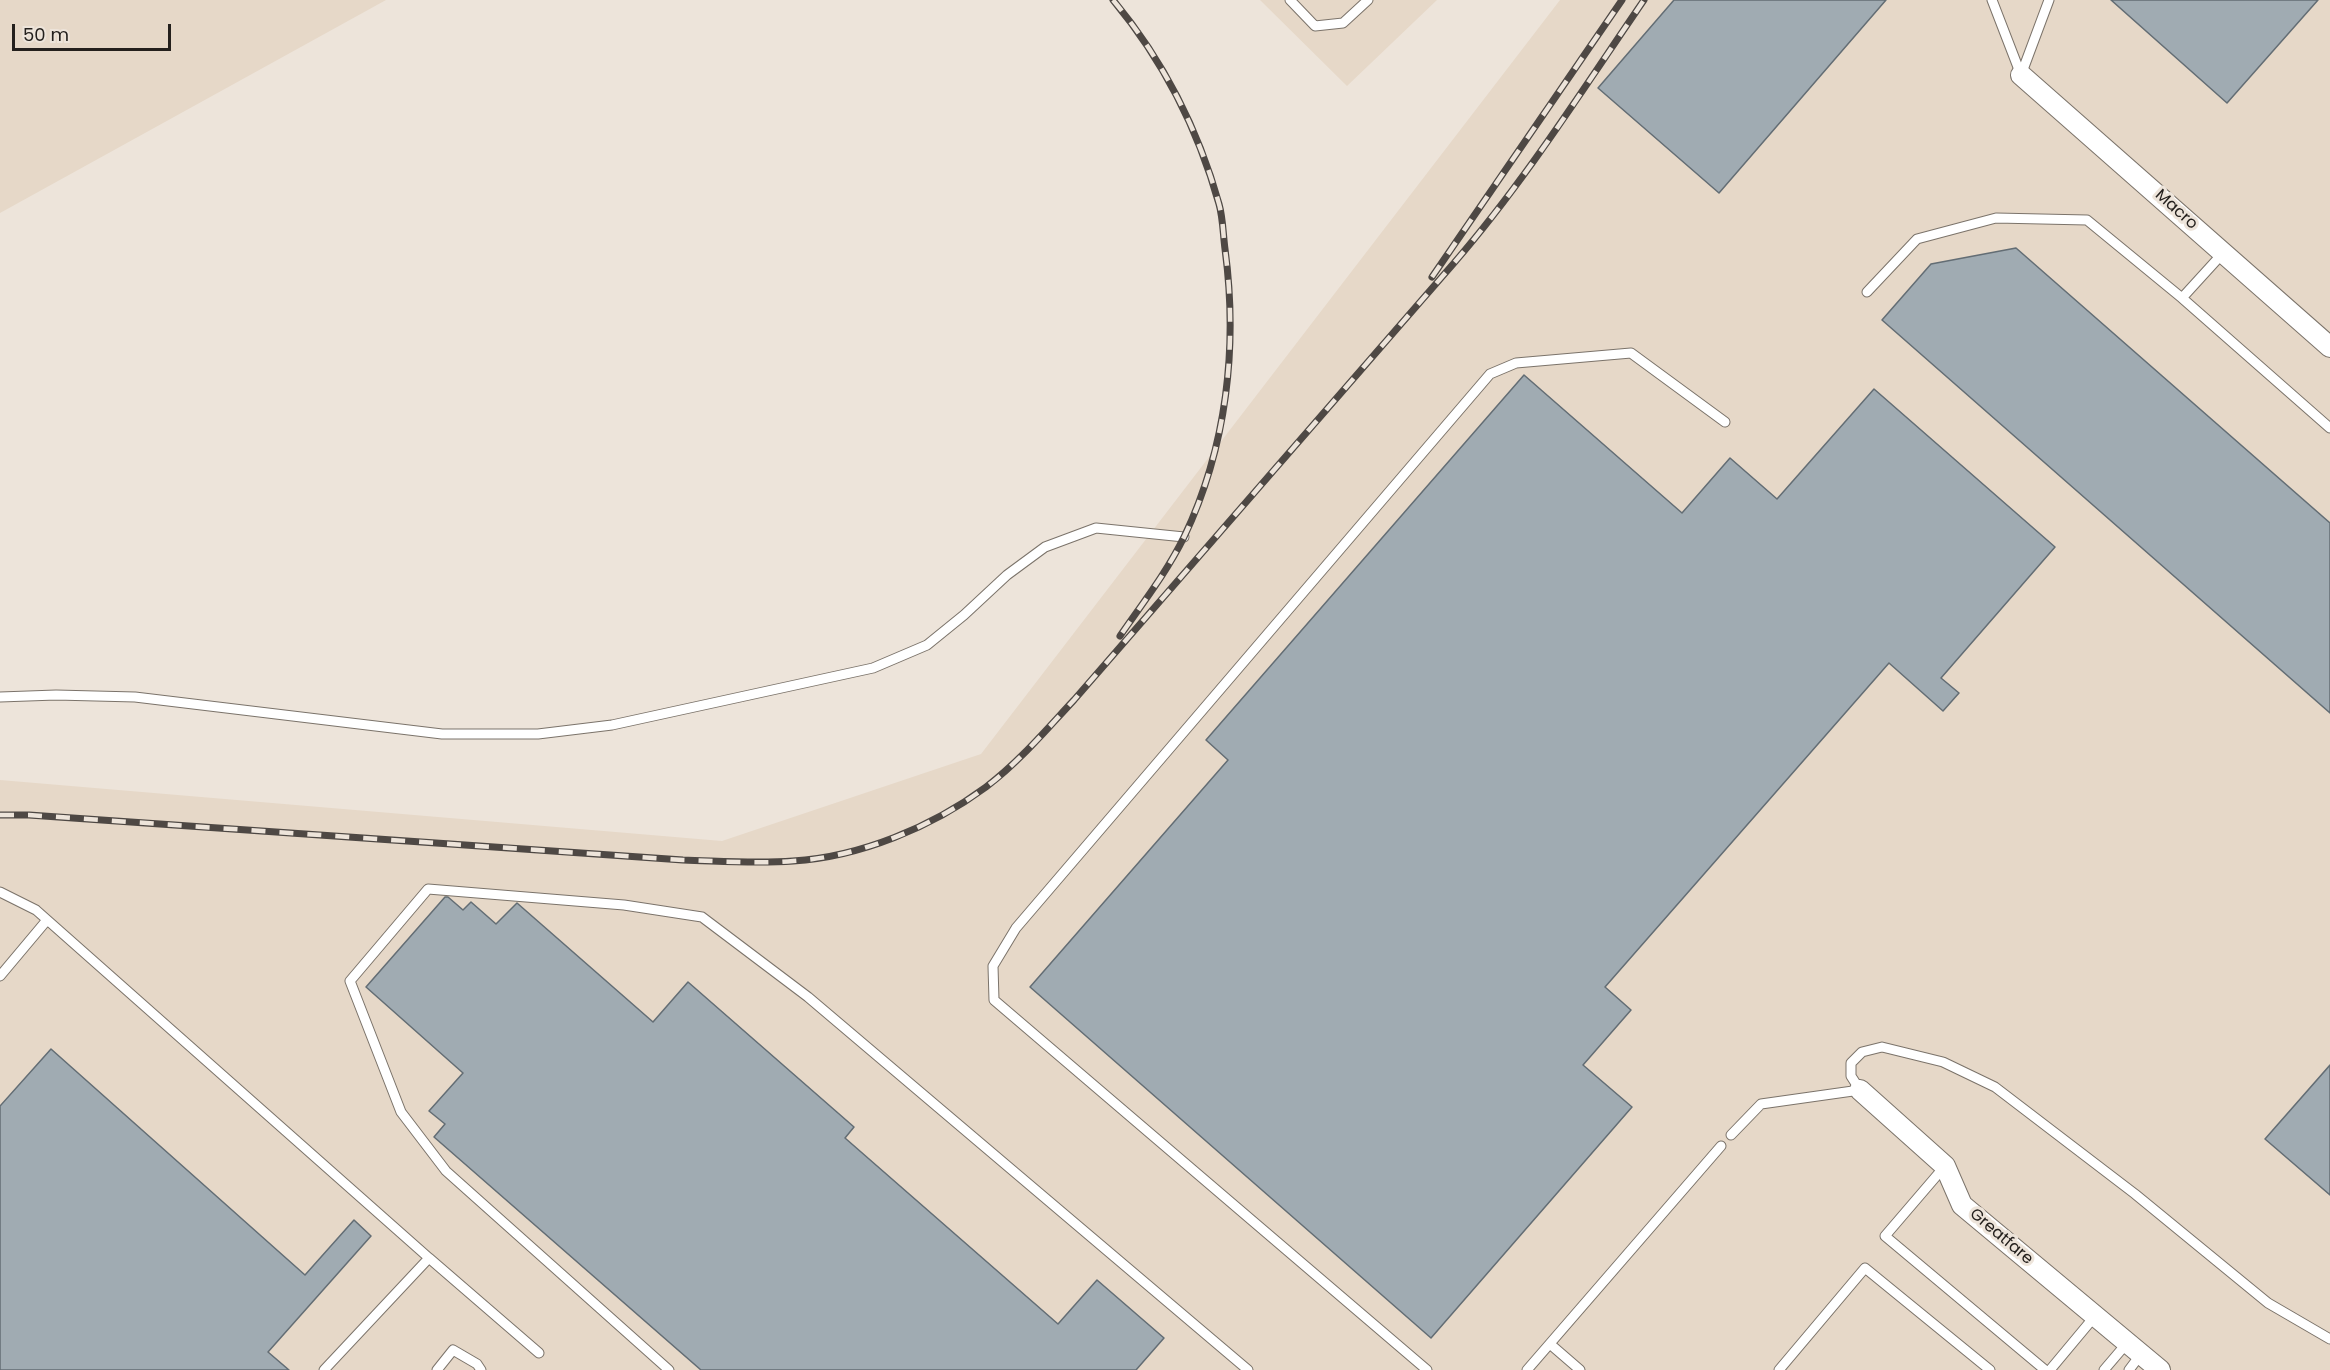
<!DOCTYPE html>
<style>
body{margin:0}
#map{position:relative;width:2330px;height:1370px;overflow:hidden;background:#ede4da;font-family:Poppins,sans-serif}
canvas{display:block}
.scale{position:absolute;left:12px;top:24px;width:159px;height:27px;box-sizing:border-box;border:3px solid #24201d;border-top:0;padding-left:8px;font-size:18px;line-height:21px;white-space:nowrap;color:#24201d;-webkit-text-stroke:4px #ede4da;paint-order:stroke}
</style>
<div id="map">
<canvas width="2330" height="1370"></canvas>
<div class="scale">50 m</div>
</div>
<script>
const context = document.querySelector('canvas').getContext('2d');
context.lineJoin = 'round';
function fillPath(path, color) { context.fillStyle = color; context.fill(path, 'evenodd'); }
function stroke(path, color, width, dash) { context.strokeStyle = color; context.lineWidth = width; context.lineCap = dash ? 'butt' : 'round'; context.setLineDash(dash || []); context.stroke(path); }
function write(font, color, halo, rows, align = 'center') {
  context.font = font + ' Poppins,sans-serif'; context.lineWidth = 6; context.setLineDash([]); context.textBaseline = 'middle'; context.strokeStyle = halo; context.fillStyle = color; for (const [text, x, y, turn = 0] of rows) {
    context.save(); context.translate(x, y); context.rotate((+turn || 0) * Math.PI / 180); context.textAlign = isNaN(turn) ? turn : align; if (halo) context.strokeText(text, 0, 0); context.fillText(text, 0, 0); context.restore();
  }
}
fillPath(new Path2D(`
 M0 0H386L0 213Z
 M1260 0H1437L1347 86Z
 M1560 0H2330V1370H0V780L722 841 981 754Z`), '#e6d8c8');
const building = new Path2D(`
 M1674 0H1886L1719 193 1598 88Z
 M2111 0H2318L2227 103Z
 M2016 248 2330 523V713L1882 320 1931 264Z
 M1524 375 1682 513 1730 458 1777 499 1874 389 2055 547 1941 678 1959 693 1943 711 1889 663 1605 987 1631 1010 1583 1065 1632 1107 1431 1338 1030 987 1228 760 1206 740Z
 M445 897H448L463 910 471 902 496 924 517 903 653 1022 688 982 854 1127 845 1138 1058 1324 1097 1280 1164 1338 1136 1370H701L434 1137 445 1124 429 1111 463 1073 366 987Z
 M51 1049 305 1275 354 1220 371 1236 268 1352 289 1370H0V1106Z
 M2330 1065V1195L2265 1139Z`);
fillPath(building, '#a0abb2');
stroke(building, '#636d74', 1.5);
const lane = new Path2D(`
 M1290 0 1315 26 1343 23 1368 0
 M1992 0 2021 75
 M2021 75 2049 0
 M2223 253 2182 298 2330 428
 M1867 292 1917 239 1996 218 2087 220 2182 298
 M0 697 56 695 135 697 442 734H538L612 725 873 668 927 645 964 615 1007 575 1045 547 1096 528 1184 537
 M0 892 36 910 429 1258 324 1370
 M0 976 47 920
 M1731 1135 1761 1104 1860 1090 1851 1076V1063L1862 1052 1882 1047 1943 1062 1995 1087 2135 1194 2268 1303 2330 1339
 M1945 1166 1885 1236 2045 1370
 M429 1258 539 1353
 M1550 1344 1580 1370
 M437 1370 453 1350 477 1364 481 1370
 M669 1370 446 1171 401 1112 350 981 428 889 624 905 702 917 808 997 1248 1370
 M1427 1370 994 1000 993 966 1016 928 1490 374 1516 363 1631 353 1725 422
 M1527 1370 1721 1146
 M1779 1370 1865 1268 1990 1370
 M2050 1370 2095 1316
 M2104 1370 2127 1343
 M2129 1370 2141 1354`);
const street = new Path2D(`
 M2021 75 2330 347
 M1860 1090 1945 1166 1962 1205 2160 1370`);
stroke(lane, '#7b736a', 11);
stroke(street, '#7b736a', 22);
stroke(lane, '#fff', 9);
stroke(street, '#fff', 20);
const rail = new Path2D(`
 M1113 0C1163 60 1198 129 1219 204 1223 218 1223 234 1225 249 1238 346 1227 447 1184 537 1167 572 1142 604 1120 636
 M1432 277 1622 0
 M0 815H29L683 860C720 861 756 864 793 861 860 857 932 827 986 787 1019 762 1046 730 1074 700L1454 263C1525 181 1583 89 1644 0`);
stroke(rail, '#4e4844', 7);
stroke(rail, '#ede4da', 4.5, [14]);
write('16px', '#24201d', '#ede4da', [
 ["Macro",2176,210,42],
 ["Greatfare",2001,1237,40]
]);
</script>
